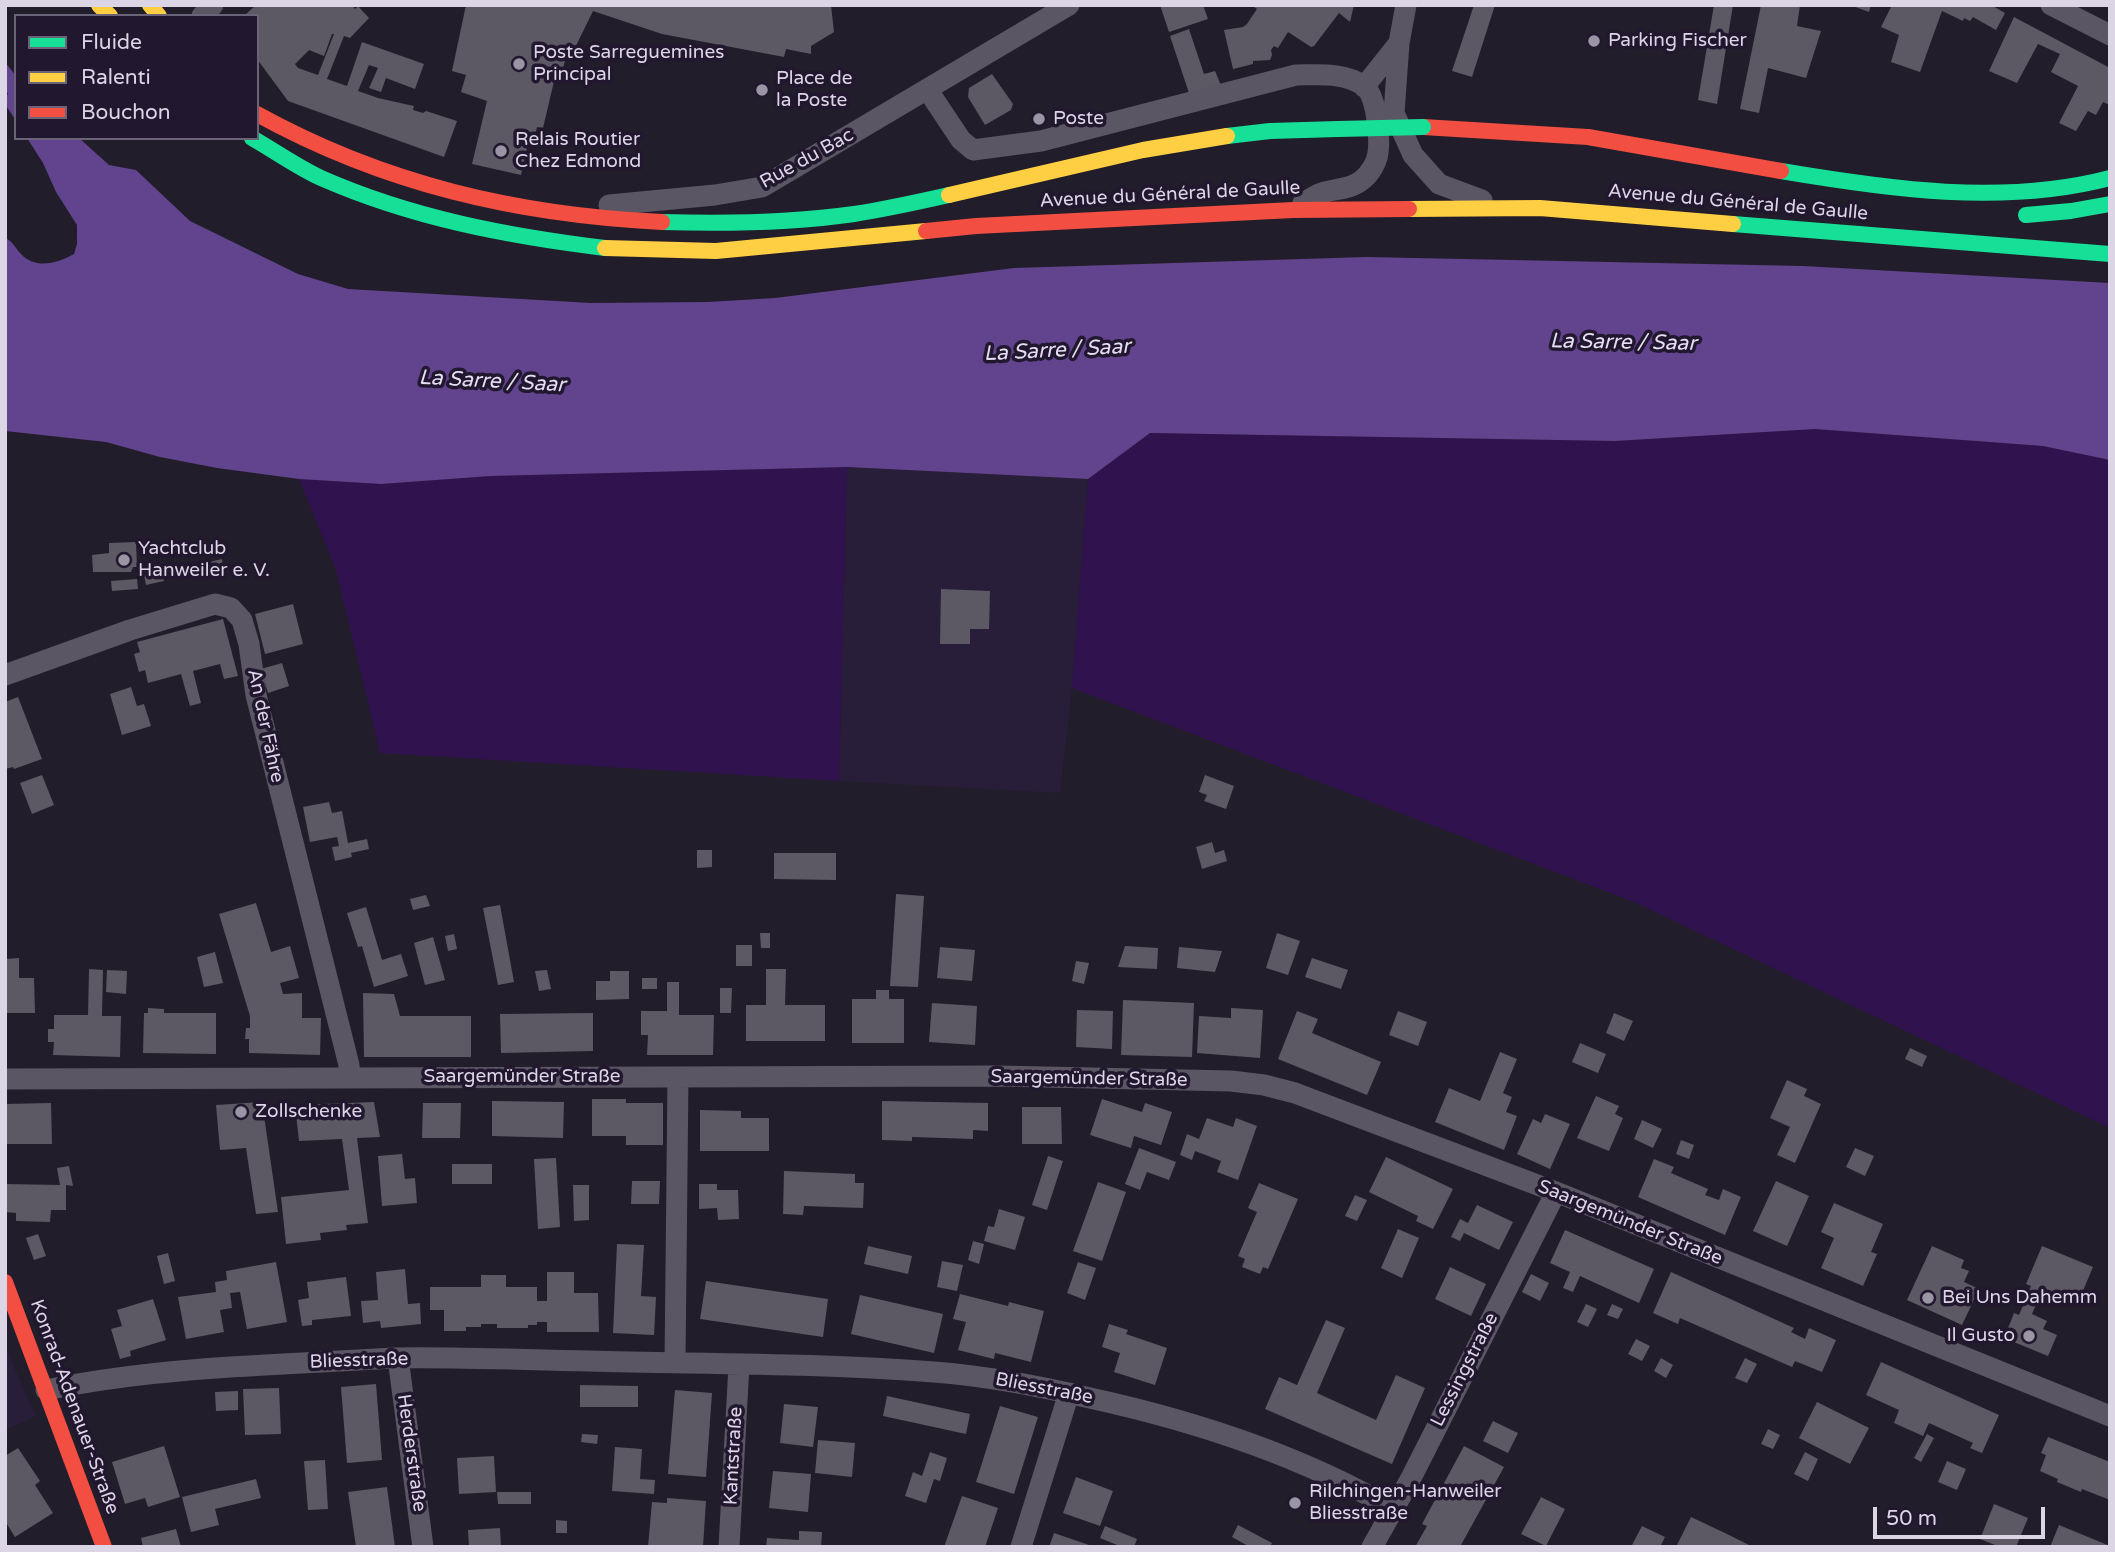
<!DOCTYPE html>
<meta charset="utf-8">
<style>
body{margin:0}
#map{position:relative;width:2115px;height:1552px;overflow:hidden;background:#221d2a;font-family:"Varela Round",sans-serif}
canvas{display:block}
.frame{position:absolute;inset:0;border:7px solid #dbd5e6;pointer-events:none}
.legend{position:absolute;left:14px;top:14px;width:245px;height:126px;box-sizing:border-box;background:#21182f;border:2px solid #6b6478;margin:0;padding:9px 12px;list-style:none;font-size:21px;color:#dbd5e6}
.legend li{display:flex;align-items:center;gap:14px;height:35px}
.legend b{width:35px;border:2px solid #6b6478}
.scale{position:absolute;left:1873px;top:1507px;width:172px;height:32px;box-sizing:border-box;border:4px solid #dbd5e6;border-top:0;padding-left:9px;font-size:21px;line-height:24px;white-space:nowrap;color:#dbd5e6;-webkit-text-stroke:5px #21182f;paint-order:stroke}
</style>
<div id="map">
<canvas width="2115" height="1552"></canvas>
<div class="frame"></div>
<ul class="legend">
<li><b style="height:9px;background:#16e098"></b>Fluide</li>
<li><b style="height:9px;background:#ffcf43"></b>Ralenti</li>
<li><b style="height:9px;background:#f24e42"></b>Bouchon</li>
</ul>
<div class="scale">50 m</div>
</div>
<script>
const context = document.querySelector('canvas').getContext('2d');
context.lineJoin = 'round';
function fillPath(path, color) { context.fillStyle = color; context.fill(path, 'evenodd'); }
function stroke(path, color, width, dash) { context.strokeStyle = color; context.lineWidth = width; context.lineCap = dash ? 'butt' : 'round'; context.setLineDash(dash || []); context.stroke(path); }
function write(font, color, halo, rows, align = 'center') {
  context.font = font + ' "Varela Round",sans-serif'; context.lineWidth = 7; context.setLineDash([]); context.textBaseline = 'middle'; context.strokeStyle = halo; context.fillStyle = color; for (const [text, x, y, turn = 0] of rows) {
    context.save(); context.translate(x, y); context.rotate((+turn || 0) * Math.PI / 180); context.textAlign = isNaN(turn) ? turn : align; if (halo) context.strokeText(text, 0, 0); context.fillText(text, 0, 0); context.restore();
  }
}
fillPath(new Path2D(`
 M847 467 1088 479 1072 688 1060 793 839 781Z
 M5 1347 36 1416 5 1430Z`), '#291e3a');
fillPath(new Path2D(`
 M1815 429 2043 446 2110 460V1128L1634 902 1072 688 1088 479 1149 433 1615 441Z
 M847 467 839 781 380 753 336 570 299 479 381 484 491 476Z`), '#30134e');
fillPath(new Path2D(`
 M5 62 16 76V121L5 104V97L8 94 5 89Z
 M27 138H79L109 165 136 170 190 221 298 274 348 289 591 303 708 302 775 298 1014 268 1366 257 1803 266 2110 283V460L2043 446 1815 429 1615 441 1150 433 1088 479 847 467 491 476 381 484 299 479 217 468 160 457 106 442 5 431V238C13 241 15 248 21 254 36 270 58 263 74 254L77 244V225L56 192 43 163Z`), '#62438d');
fillPath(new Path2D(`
 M256 5H352L355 9 358 6 369 18 350 38 344 36 327 79 347 86 362 42 424 64 415 89 386 78 381 92 369 88 378 68 369 65 358 91 378 98 414 106 413 110 423 113 426 111 457 121 444 157 288 101 257 59V16H244ZM332 34H334L318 75 298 68 295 64 309 50 324 56Z
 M466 5H705L713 7V5H831L834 32 811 46V54L786 49 784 57 662 34 593 11 571 56 566 55 562 74 556 73 543 128 537 127 534 140 529 139 521 175 472 164 487 101 461 92 466 75 452 71Z
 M1160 5H1203L1208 19 1169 32Z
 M1251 5H1354L1350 22 1339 13 1314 46 1311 47 1288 32 1278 48 1274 46 1271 50 1272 55 1270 60 1253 61V64L1233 69 1224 30 1243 27 1247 24 1257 9Z
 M1474 5H1495L1472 77 1452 71Z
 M1714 5H1733L1717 104 1698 100Z
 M1761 5H1800L1797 26 1821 31 1806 78 1768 68 1759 113 1740 109Z
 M1850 5H1871L1869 12Z
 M1892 5H1991L2005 13 1996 30 1973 17 1970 21 1964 18 1963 21 1942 11 1920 72 1891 62 1899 35 1881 27Z
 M2014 17 2110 68V105L2103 102 2096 115 2088 111 2076 131 2059 123 2078 86 2051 72 2060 54 2038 44 2017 83 1989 71Z
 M1189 29 1204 74 1215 71 1222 88 1190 96 1170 36Z
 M992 74 1013 104 1011 110 985 125 968 97 969 88Z
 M136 542 137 567H133L131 572H93L92 555 109 553V543Z
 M222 559 224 574 212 576 209 562Z
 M161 571 164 581 146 585 144 575Z
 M137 579 138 589 112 591 111 581Z
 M941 589 990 591 989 629H970V644H940Z
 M293 604 303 644 265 654 255 614Z
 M223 619 238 676 224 679 220 664 193 671 201 703 190 706 181 674 148 683 145 670 139 672 134 654 140 652 137 642Z
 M282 663 289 686 268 693 261 669Z
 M131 687 137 706 144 704 151 726 122 735 110 694Z
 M18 697 42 759 14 769 13 767 5 769V702Z
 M42 775 54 805 32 814 20 783Z
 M1205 775 1234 786 1226 809 1204 801 1207 795 1199 792Z
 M329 802 332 813 342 811 348 843 367 839 369 849 351 853 352 857 335 861 332 847 339 846 337 837 310 842 303 807Z
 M1212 842 1215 853 1224 850 1227 861 1202 869 1196 847Z
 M697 850H712V867L697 868Z
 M774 853H836V880L774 879Z
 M896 894 924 896 918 987 890 986Z
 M426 895 430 906 413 910 410 899Z
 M256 903 271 952 290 946 299 978 280 983 283 994 302 993V1018H321L320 1055 249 1053V1039H245L246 1028H250V1016L219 914Z
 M500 905 514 982 498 985 483 908Z
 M366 907 382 960 401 954 408 976 374 987 362 946 358 947 347 913Z
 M760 933H770V948H761Z
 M1277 933 1300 941 1288 975 1266 968Z
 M454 934 457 949 448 951 445 936Z
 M433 937 445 980 425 985 414 943Z
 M736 945H752V966H736Z
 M1125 946 1158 948 1157 969 1118 967Z
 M940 947 975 950 972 981 937 978Z
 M1179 947 1222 951 1215 972 1177 968Z
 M215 952 223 983 204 987 197 957Z
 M19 958V978H34L35 1013H5V959Z
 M1312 958 1348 970 1341 989 1305 977Z
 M1076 961 1089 963 1084 984 1072 981Z
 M89 969 103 970 102 1016H121L120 1057 53 1055 54 1042H48V1029H54V1015H88Z
 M766 969H786L785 1005H825V1041H746V1005H766Z
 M107 970 127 971 126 994 106 992Z
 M547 970 551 989 539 991 535 971Z
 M610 971H629V999L596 1000V981H610Z
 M642 978H657V989H642Z
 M667 982H679V1015H714L713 1055H647L648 1035H641V1011H667Z
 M720 988H732L731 1013H720Z
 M876 990H889V999H904V1043H852V999H876Z
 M363 993 394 994 400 1016H471V1057H364Z
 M1123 1000 1194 1003 1192 1057 1121 1055Z
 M932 1003 977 1006 975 1045 929 1042Z
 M148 1008 164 1009V1013H216V1054L143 1053 144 1013H148Z
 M1231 1008 1263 1010 1260 1058 1197 1053 1199 1016 1231 1018Z
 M1077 1010 1113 1011 1112 1049 1076 1047Z
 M1297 1011 1318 1019 1312 1033 1381 1062 1367 1095 1278 1059Z
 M1398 1011 1427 1022 1418 1046 1389 1035Z
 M593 1013V1051L501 1053 500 1014Z
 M1614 1013 1633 1021 1624 1041 1606 1033Z
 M1580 1043 1606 1054 1598 1073 1572 1062Z
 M1910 1048 1927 1056 1922 1067 1905 1059Z
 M1500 1052 1517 1059 1503 1093 1512 1097 1506 1112 1517 1116 1504 1150 1435 1122 1449 1088 1480 1101Z
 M1787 1080 1807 1089 1804 1096 1821 1104 1795 1163 1777 1155 1790 1127 1770 1118Z
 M1596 1096 1619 1106 1615 1114 1623 1118 1609 1151 1577 1138Z
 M592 1099H626V1103H663V1145H626V1136H592Z
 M1102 1099 1142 1112 1145 1103 1172 1112 1161 1145 1134 1136 1131 1148 1090 1135Z
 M492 1101 564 1102 563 1138 492 1136Z
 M882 1101 988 1103V1131L973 1130V1139L912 1137V1141L882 1140Z
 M262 1102 278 1212 256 1214 246 1148 220 1150 216 1105Z
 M374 1102 380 1137 357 1138 368 1223 346 1225 347 1230 320 1233 321 1240 286 1244 281 1197 349 1190 342 1139 299 1141 295 1105Z
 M51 1103 52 1144H5V1104Z
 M423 1103H461L460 1138H422Z
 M1022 1107H1061L1062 1144H1022Z
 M700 1110 741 1111V1118H769V1151H700Z
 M1545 1114 1570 1124 1550 1169 1517 1154 1533 1119 1541 1123Z
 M1207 1118 1233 1127 1236 1118 1257 1126 1238 1180 1217 1172 1221 1161 1195 1151 1192 1160 1180 1155 1187 1134 1199 1139Z
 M1642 1120 1662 1129 1653 1148 1634 1139Z
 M1681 1140 1694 1145 1689 1159 1676 1154Z
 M1139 1148 1176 1162 1169 1180 1147 1172 1140 1190 1125 1184Z
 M1855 1148 1874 1156 1865 1176 1846 1167Z
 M402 1154 405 1179 415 1178 417 1203 382 1206 378 1156Z
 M1048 1156 1063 1161 1047 1210 1032 1205Z
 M1386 1157 1453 1189 1433 1229 1416 1221 1418 1216 1369 1192Z
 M556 1158 560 1227 538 1229 534 1159Z
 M1654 1159 1674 1167 1671 1173 1708 1189 1705 1195 1719 1200 1723 1189 1741 1197 1725 1235 1638 1197Z
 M452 1164H492V1184H452Z
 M69 1166 73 1186 66 1185V1210H51L50 1222 16 1221V1213L5 1212V1184L60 1185 57 1168Z
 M784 1171 855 1174V1183H864L863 1208 804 1206 803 1215 783 1214Z
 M632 1181H660L659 1204H631Z
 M1776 1181 1809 1196 1787 1246 1753 1231Z
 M1098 1182 1126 1192 1102 1261 1073 1251Z
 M1259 1183 1298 1199 1268 1269 1263 1267 1260 1274 1242 1267 1245 1259 1238 1256 1257 1212 1248 1208Z
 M699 1184H717V1190H738L739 1219 718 1220 717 1208 699 1209Z
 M573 1185H589V1220L574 1221Z
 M1355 1195 1367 1200 1357 1221 1345 1216Z
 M1834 1203 1883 1224 1871 1252 1877 1254 1863 1286 1821 1268 1834 1238 1821 1232Z
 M1477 1205 1513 1222 1499 1250 1464 1233 1460 1241 1451 1237 1460 1219 1468 1223Z
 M999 1209 1025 1217 1015 1250 984 1241 988 1226 994 1227Z
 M1398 1229 1419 1238 1402 1278 1381 1268Z
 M1565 1230 1654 1269 1639 1303 1580 1276 1573 1292 1563 1288 1570 1272 1550 1263Z
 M38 1234 46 1256 34 1260 26 1238Z
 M973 1241 984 1244 979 1264 968 1260Z
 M617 1244 644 1245 641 1296 656 1297 654 1335 613 1333Z
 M868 1246 912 1256 908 1274 864 1264Z
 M1932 1246 1964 1260 1961 1268 1969 1271 1964 1282 1979 1289 1962 1325 1907 1300Z
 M2042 1246 2093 1267 2077 1305 2042 1291 2032 1314 2047 1321 2043 1329 2057 1335 2048 1356 2004 1338 2014 1313 2019 1315 2031 1286 2026 1284Z
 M168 1253 175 1281 164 1284 157 1256Z
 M942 1261 963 1265 957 1291 937 1287Z
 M276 1262 287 1322 247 1329 240 1292 230 1293 232 1308 220 1310 224 1332 186 1339 178 1297 216 1292 215 1282 227 1280 226 1271Z
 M1078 1262 1096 1268 1085 1300 1067 1293Z
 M1450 1267 1486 1284 1471 1316 1435 1299Z
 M405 1269 408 1304 420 1303 421 1324 381 1328 380 1321 363 1323 361 1301 378 1300 376 1272Z
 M547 1272H574V1293H598L599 1332H547V1322H537V1325H528V1328H497V1324H481V1327H466V1331H444V1310H430V1287H481V1275H506V1287H537V1301H547Z
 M1671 1272 1794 1328 1791 1332 1805 1339 1809 1328 1836 1340 1822 1372 1795 1361 1792 1367 1680 1318 1678 1324 1653 1313Z
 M1531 1274 1549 1283 1540 1301 1522 1292Z
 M346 1277 351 1316 312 1320V1325L302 1326 298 1300 309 1298 307 1282Z
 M706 1281 828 1299 823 1337 700 1319Z
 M960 1294 1008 1306 1009 1302 1044 1311 1031 1362 995 1353 994 1359 958 1350 966 1322 953 1319Z
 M860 1295 943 1314 934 1353 851 1334Z
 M153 1299 166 1340 130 1351 131 1356 120 1359 111 1329 122 1326 117 1310Z
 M1586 1304 1597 1309 1588 1327 1577 1322Z
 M1612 1304 1623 1309 1618 1319 1607 1315Z
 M1326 1320 1345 1328 1317 1393 1376 1420 1396 1375 1425 1388 1392 1464 1265 1409 1279 1377 1297 1385Z
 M1109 1324 1128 1330 1126 1334 1167 1348 1155 1385 1114 1372 1120 1353 1102 1347Z
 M1636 1339 1650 1346 1642 1361 1628 1354Z
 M1661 1358 1673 1365 1666 1378 1654 1371Z
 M1745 1358 1757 1364 1747 1383 1735 1378Z
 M1881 1362 1999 1415 1982 1453 1970 1448 1973 1443 1929 1423 1923 1436 1894 1423 1899 1410 1866 1395Z
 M376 1384 382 1460 347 1463 341 1387Z
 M580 1385 638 1386V1407H580Z
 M279 1388 281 1434 245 1435 243 1389Z
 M675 1390 712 1393 706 1477 668 1474Z
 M238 1391V1410L216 1411 215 1392Z
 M887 1396 970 1414 966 1434 883 1416Z
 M1817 1402 1869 1428 1850 1464 1799 1438Z
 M784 1404 818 1407 813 1447 780 1443Z
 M1000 1406 1038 1417 1014 1494 976 1482Z
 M1493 1421 1518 1433 1508 1453 1483 1441Z
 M1768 1429 1780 1435 1773 1449 1761 1444Z
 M582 1434 598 1435 597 1444 581 1442Z
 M1927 1434 1934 1438 1921 1462 1914 1458Z
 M2048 1437 2110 1462V1500L2082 1489 2081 1492 2057 1482 2058 1479 2040 1471 2046 1455 2041 1453Z
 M818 1440 855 1443 852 1477 815 1473Z
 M164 1446 180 1497 148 1507 145 1498 125 1504 112 1462Z
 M1464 1446 1504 1467 1461 1545 1465 1547H1415L1427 1526 1422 1524Z
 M615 1447 642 1449 640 1479 655 1480 654 1494 612 1491Z
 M18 1448 40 1481 35 1485 53 1513 15 1537 5 1521V1456Z
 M930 1452 947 1458 940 1481 934 1479 926 1503 905 1496 913 1472 922 1476Z
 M1805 1452 1818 1459 1808 1481 1794 1474Z
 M494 1456 496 1492 459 1494 457 1458Z
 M325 1460 328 1509 308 1510 304 1461Z
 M1947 1461 1966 1469 1957 1490 1938 1482Z
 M773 1471 811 1474 808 1512 769 1508Z
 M1076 1477 1113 1491 1100 1526 1063 1513Z
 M256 1479 261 1498 215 1509 219 1525 191 1532 182 1497Z
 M387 1487 395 1547H356L348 1492Z
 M497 1492H531V1504H498Z
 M962 1496 998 1508 985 1547H944Z
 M1541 1497 1565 1509 1546 1546 1521 1534Z
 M667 1498 706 1501 703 1547H648L652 1502 667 1503Z
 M1994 1504 2028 1518 2016 1547H2000L1980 1539Z
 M1691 1517 1727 1534 1753 1547H1676Z
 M556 1520 567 1521V1533H556Z
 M1238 1525 1272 1543 1270 1547H1250L1232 1537Z
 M2059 1525 2110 1546V1547H2050Z
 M1105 1526 1137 1539 1134 1547H1122L1100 1538Z
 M1642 1526 1665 1537 1660 1547H1631Z
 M500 1528 501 1547H469L468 1530Z
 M176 1529 181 1547H143L141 1538Z
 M799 1531 822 1532 821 1547H766L767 1538 799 1540Z
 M1054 1533 1092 1546V1547H1049Z`), '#5c5864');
stroke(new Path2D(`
 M1406 5 1399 43 1394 113 1413 155 1439 184 1482 200
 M2051 5 2110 35
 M202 16 213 5
 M1364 87 1399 43
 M927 89 961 140 973 150 1041 141 1296 75C1319 75 1344 72 1364 86 1377 96 1380 137 1378 153 1377 162 1370 174 1362 180 1349 191 1331 188 1317 195 1312 197 1308 201 1303 203
 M609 205 715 195 762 187 1069 5
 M5 675 130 630 215 604 231 608 242 620 249 644 256 695 349 1065V1077
 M5 1079 998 1076 1231 1081 1264 1085 1295 1093 1556 1192 2110 1416
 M398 1358 423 1547
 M675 1363 678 1077
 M46 1390C118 1375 191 1369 265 1365 308 1363 352 1360 396 1358 460 1357 525 1360 589 1361 703 1364 819 1363 934 1372 986 1376 1039 1386 1090 1398 1195 1421 1300 1455 1393 1509
 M729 1547 739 1365
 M1021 1547 1069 1393
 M1372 1547 1410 1480 1556 1192`), '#5b5663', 21);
stroke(new Path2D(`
 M1227 136 1270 131 1338 129
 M252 138C275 151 297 167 321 178 412 218 507 236 605 248
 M1781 171C1888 189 2003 206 2110 178
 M2026 215 2071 211 2110 204
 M662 222C726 224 790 223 854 214 886 209 918 202 949 195
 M1733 224 2110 254`), '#16e098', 16);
stroke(new Path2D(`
 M99 5 110 16
 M150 5 159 16
 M949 195 1143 150 1227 136
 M1409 209 1540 208 1733 224
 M605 248 716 251 926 231`), '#ffcf43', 16);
stroke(new Path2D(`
 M257 114C384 184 517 215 662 222
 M1423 127 1588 137 1781 171
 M926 231 976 226 1293 210 1409 209
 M5 1282 104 1547`), '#f24e42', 16);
stroke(new Path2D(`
 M1338 129 1423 127`), '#16e098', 16);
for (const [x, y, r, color] of [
 [1594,41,7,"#9a95a4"],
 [519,64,7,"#9a95a4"],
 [762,90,7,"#9a95a4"],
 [1039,119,7,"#9a95a4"],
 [501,151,7,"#9a95a4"],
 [124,560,7,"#9a95a4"],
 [241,1112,7,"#9a95a4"],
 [1928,1298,7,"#9a95a4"],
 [2029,1336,7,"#9a95a4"],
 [1295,1503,7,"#9a95a4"]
]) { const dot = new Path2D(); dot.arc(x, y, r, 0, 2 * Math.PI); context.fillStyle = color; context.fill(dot); stroke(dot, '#21182f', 2.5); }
write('19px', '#dbd5e6', '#21182f', [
 ["Parking Fischer",1608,41],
 ["Poste Sarreguemines",533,53],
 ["Principal",533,75],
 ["Place de",776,79],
 ["la Poste",776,101],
 ["Poste",1053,119],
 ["Relais Routier",515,140],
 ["Chez Edmond",515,162],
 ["Yachtclub",138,549],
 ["Hanweiler e. V.",138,571],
 ["Zollschenke",255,1112],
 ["Bei Uns Dahemm",1942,1298],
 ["Il Gusto",2015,1336,"right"],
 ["Rilchingen-Hanweiler",1309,1492],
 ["Bliesstraße",1309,1514]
], 'left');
write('19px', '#dbd5e6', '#21182f', [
 ["Rue du Bac",807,159,-29],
 ["Avenue du Général de Gaulle",1170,195,-3],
 ["Avenue du Général de Gaulle",1738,203,5],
 ["An der Fähre",265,726,78],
 ["Saargemünder Straße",522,1077],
 ["Saargemünder Straße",1089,1079,1],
 ["Saargemünder Straße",1630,1223,22],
 ["Bliesstraße",359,1361,-2],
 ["Lessingstraße",1465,1370,-63],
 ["Bliesstraße",1044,1389,11],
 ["Konrad-Adenauer-Straße",74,1407,70],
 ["Herderstraße",411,1453,82],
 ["Kantstraße",734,1456,-87]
]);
write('italic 21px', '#e5def4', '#21182f', [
 ["La Sarre / Saar",1623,343,1],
 ["La Sarre / Saar",1057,351,-3],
 ["La Sarre / Saar",492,382,3]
]);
</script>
